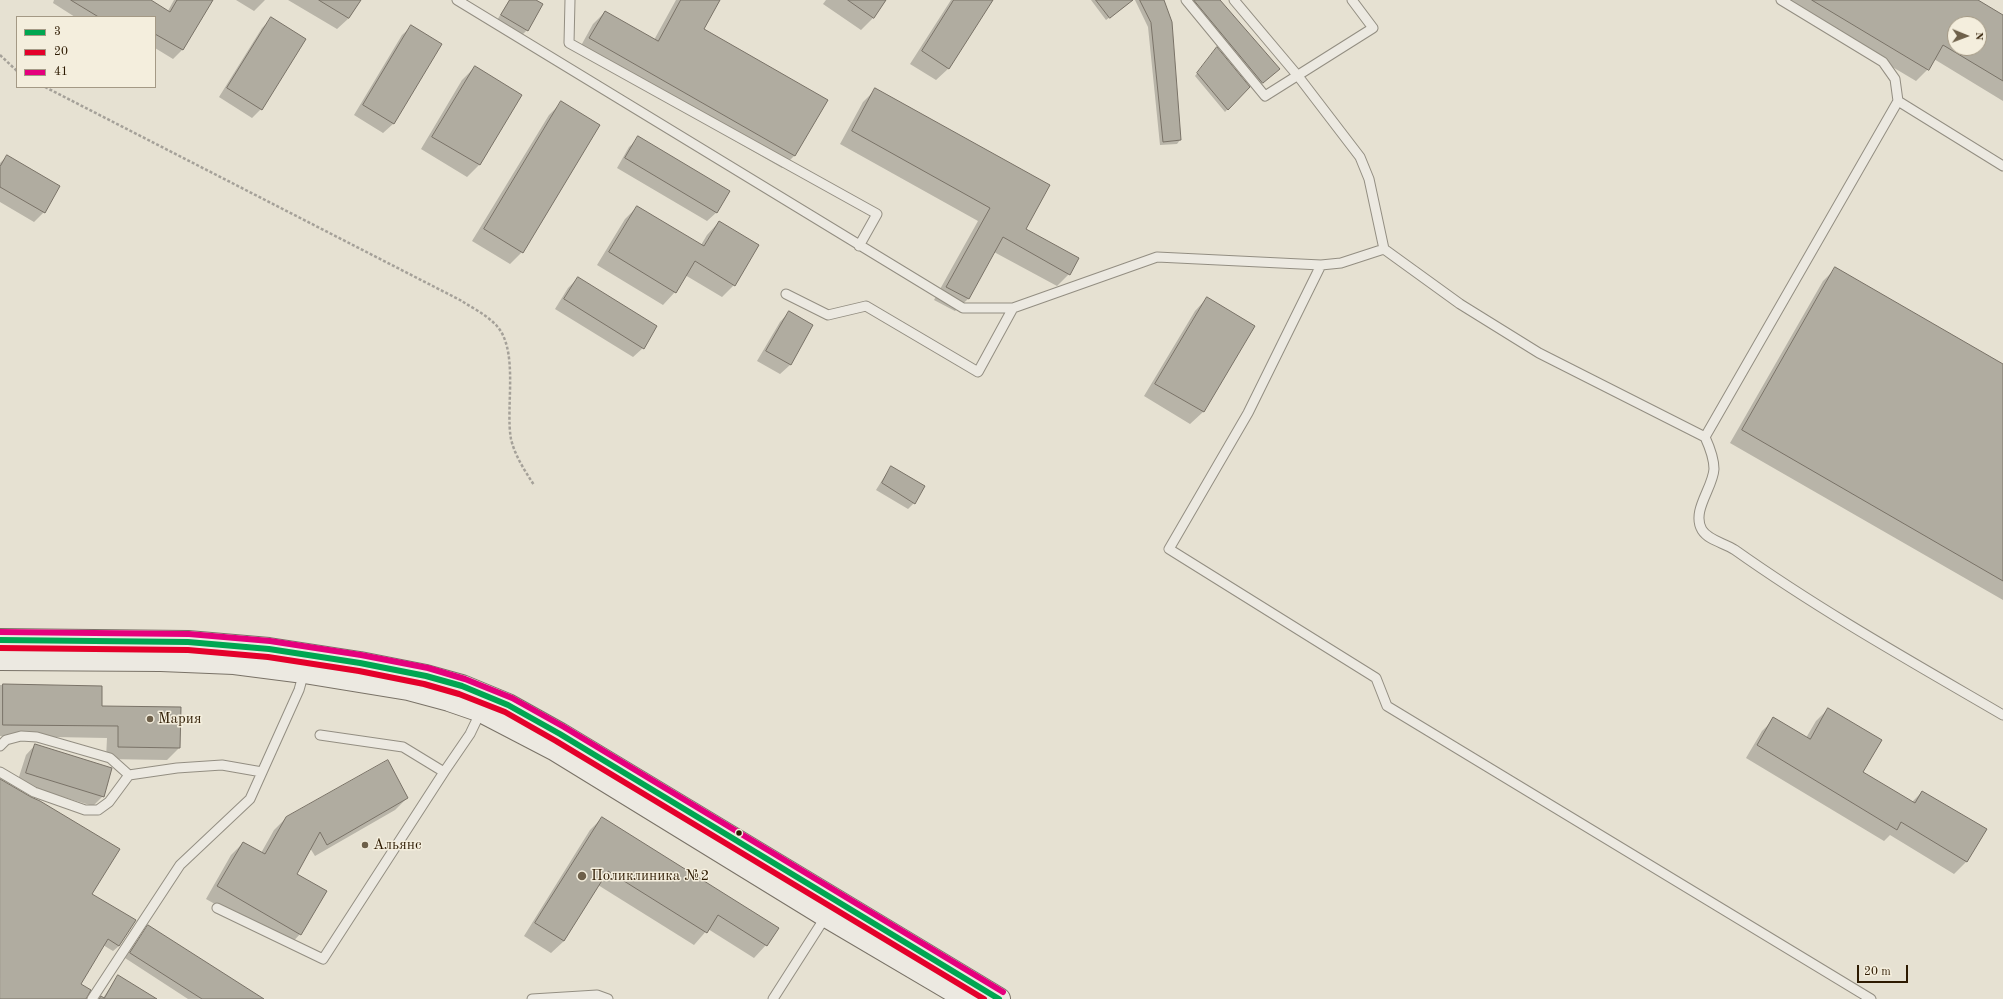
<!DOCTYPE html>
<meta charset="utf-8">
<style>
body{margin:0}
#map{position:relative;width:2003px;height:999px;overflow:hidden;background:#e6e1d2;font-family:"Old Standard TT",serif}
canvas{display:block}
.legend{position:absolute;left:16px;top:16px;width:140px;height:72px;box-sizing:border-box;background:#f4eedd;border:1px solid #a49985;margin:0;padding:5px 7px;list-style:none;font-size:12px;color:#2d1a01}
.legend li{display:flex;align-items:center;gap:8px;height:20px}
.legend b{width:20px;border:1px solid #a49985}
.north{position:absolute;left:1947px;top:16px;width:40px;height:40px;box-sizing:border-box;background:#f4eedd;border:1px solid #a49985;border-radius:50%;rotate:91deg;font-size:11px;font-weight:700;line-height:16px;text-align:center;color:#2d1a01}
.north::after{content:'';display:block;margin:auto;width:14px;height:18px;background:#6e604a;clip-path:polygon(50% 0,100% 100%,50% 72%,0 100%)}
.scale{position:absolute;left:1857px;top:965px;width:51px;height:18px;box-sizing:border-box;border:2px solid #2d1a01;border-top:0;padding-left:5px;font-size:12px;line-height:14px;white-space:nowrap;color:#2d1a01;-webkit-text-stroke:3px #f4eedd;paint-order:stroke}
</style>
<div id="map">
<canvas width="2003" height="999"></canvas>
<ul class="legend">
<li><b style="height:5px;background:#00a651"></b>3</li>
<li><b style="height:5px;background:#e4002b"></b>20</li>
<li><b style="height:5px;background:#e5007d"></b>41</li>
</ul>
<div class="north">N</div>
<div class="scale">20 m</div>
</div>
<script>
const context = document.querySelector('canvas').getContext('2d');
context.lineJoin = 'round';
function fillPath(path, color) { context.fillStyle = color; context.fill(path, 'evenodd'); }
function stroke(path, color, width, dash) { context.strokeStyle = color; context.lineWidth = width; context.lineCap = dash ? 'butt' : 'round'; context.setLineDash(dash || []); context.stroke(path); }
function write(font, color, halo, rows, align = 'center') {
  context.font = font + ' "Old Standard TT",serif'; context.lineWidth = 3; context.setLineDash([]); context.textBaseline = 'middle'; context.strokeStyle = halo; context.fillStyle = color; for (const [text, x, y, turn = 0] of rows) {
    context.save(); context.translate(x, y); context.rotate((+turn || 0) * Math.PI / 180); context.textAlign = isNaN(turn) ? turn : align; if (halo) context.strokeText(text, 0, 0); context.fillText(text, 0, 0); context.restore();
  }
}
fillPath(new Path2D(`
 M54 0H149L168 11 174 0H211L182 50 173 59 155 48V17H75L53 3Z
 M236 0H265L254 11Z
 M288 0H359L349 18 337 29Z
 M509 0H534L527 30 521 36 496 22Z
 M676 0H719L702 29 795 155 782 168 578 51 593 24 605 12 654 40Z
 M826 0H885L874 17 861 30 823 4Z
 M951 0H992L949 68 936 80 910 64Z
 M1091 0H1133L1106 20Z
 M1135 0H1162L1180 140 1177 144 1160 145 1148 27Z
 M1186 0H1218L1275 72 1259 86Z
 M1780 0H1976L2003 16V101L1934 59 1928 69 1916 81ZM1955 24H1979V48H1955Z
 M271 19 261 109 252 118 219 97 262 28Z
 M412 26 441 44 393 124 383 133 354 115 402 35Z
 M1216 48 1248 87 1225 112 1195 76Z
 M475 67 521 95 479 165 467 177 421 149 462 80Z
 M876 89 1025 229 1069 274 1057 286 994 252 968 299 955 311 934 300 978 221 840 144 863 102Z
 M561 103 522 252 510 264 472 241 549 115Z
 M639 138 717 212 707 221 617 168 629 147Z
 M7 156 44 212 34 222 0 202V163Z
 M637 207 701 245 707 235 719 222 734 285 722 297 685 275 675 292 663 305 597 265 625 219Z
 M1835 269 2003 365V600L1730 443 1823 281Z
 M578 278 643 348 633 357 555 309 568 288Z
 M1207 298 1254 326 1203 412 1190 424 1144 396 1195 311Z
 M789 312 812 326 790 365 780 374 757 361 780 322Z
 M892 467 914 503 908 509 876 490 886 474Z
 M0 685 101 687V707L179 748 167 760 106 759 107 738 0 736Z
 M1828 709 1862 772 1912 802 1922 792 1985 830 1966 862 1954 874 1890 835 1884 841 1746 758 1762 731 1774 719 1806 738 1816 721Z
 M35 745 103 796 93 806 17 783 26 755Z
 M0 782 91 894 119 946 113 951 103 945 79 985 85 999H0Z
 M407 798 395 810 315 856 310 848 296 874 300 934 289 946 206 899 231 855 243 843 261 853 274 830 286 818Z
 M602 818 766 945 754 958 708 929 694 945 598 885 564 941 551 953 524 936 590 830Z
 M148 926 262 999H188L125 958Z
 M118 976 156 999H100L103 998Z`), '#0003');
const building = new Path2D(`
 M71 0H151L170 12 177 0H213L183 50 155 34V17H99Z
 M319 0H361L349 18Z
 M510 0H536L543 4 528 31 501 15Z
 M681 0H720L704 29 828 100 795 156 589 38 605 11 658 41Z
 M848 0H886L874 18Z
 M954 0H993L949 69 922 51Z
 M1096 0H1133L1110 18Z
 M1140 0H1164L1172 22 1181 140 1163 142 1151 23Z
 M1194 0H1220L1280 69 1263 83Z
 M1812 0H1978L2003 15V81L1943 45 1929 70ZM1955 24H1979V48H1955Z
 M271 17 306 39 262 110 227 88Z
 M411 25 442 44 394 124 363 105Z
 M1217 47 1250 87 1228 110 1197 73Z
 M475 66 522 95 480 165 432 137Z
 M875 88 1050 185 1026 229 1079 258 1070 275 1003 237 969 299 946 287 990 208 852 131Z
 M561 101 600 125 523 253 484 229Z
 M638 136 730 191 717 213 625 158Z
 M7 155 60 186 45 213 0 187V167Z
 M637 206 704 246 719 221 759 245 735 286 695 261 676 293 609 252Z
 M1835 267 2003 364V581L1742 430Z
 M578 277 657 326 644 349 564 299Z
 M1207 297 1255 326 1204 412 1155 384Z
 M789 311 813 325 791 365 766 351Z
 M891 466 925 486 915 504 882 483Z
 M3 684 102 686V706L181 707 180 748 118 747V726L3 725Z
 M1828 708 1882 740 1863 772 1915 803 1922 791 1987 829 1967 862 1901 822 1897 830 1757 745 1773 717 1810 739Z
 M35 744 112 768 104 797 26 773Z
 M388 760 408 798 327 845 320 832 297 874 327 891 301 935 217 886 243 842 265 854 286 817Z
 M0 779 31 797 40 801 120 849 92 894 136 920 119 946 108 939 81 984 91 990 86 999H0Z
 M602 817 779 928 767 946 718 915 707 933 608 871 564 941 535 923Z
 M148 925 264 999H202L130 953Z
 M118 975 157 999H99L101 996 104 998Z`);
fillPath(building, '#b0aca0');
stroke(building, '#797267', 1);
const service = new Path2D(`
 M457 0 963 308H1013L1157 257 1321 265 1341 263 1384 249
 M570 0 569 43 877 214 859 246
 M1186 0 1265 96 1373 28 1352 0
 M1234 0 1298 76 1360 157 1369 179 1384 249 1460 304 1539 353 1705 437C1710 448 1714 458 1714 469 1713 488 1691 511 1702 530 1709 541 1725 543 1735 550 1821 611 1912 662 2003 715
 M1898 101 2003 166
 M1321 265 1248 413 1169 549 1376 678 1387 706 1871 999
 M786 294 828 315 866 306 978 372 1013 308
 M1705 437 1898 101 1895 79 1883 62 1781 0
 M320 735 403 747 444 772
 M0 746 6 740 21 736 37 737 110 758 129 775 177 768 222 765 262 772
 M0 772 34 792 85 810H98L109 802 129 775
 M217 908 323 959 444 772 470 734 481 711
 M92 999 180 865 250 799 299 690 304 672
 M532 999 597 995 608 999
 M773 999 826 916`);
const secondary = new Path2D(`
 M0 640 188 642 269 649 360 663 426 676 462 686 508 705 560 734 999 999
 M0 659 161 660 234 663 304 672 408 689 449 700 481 711 554 749 826 916 967 999`);
stroke(service, '#938e82', 11);
stroke(secondary, '#797267', 24);
stroke(new Path2D(`
 M0 55 17 71
 M45 87 460 300C471 307 485 314 495 324 520 348 505 407 511 439 515 456 525 471 534 485`), '#a5a199', 2.5, [3, 2]);
stroke(service, '#ece9e1', 9);
stroke(secondary, '#ece9e1', 22);
stroke(new Path2D(`
 M0 640 188 642 269 649 360 663 426 676 462 686 508 705 560 734 999 999`), '#00a651', 6);
stroke(new Path2D(`
 M0 648 188 650 268 657 359 671 424 684 459 694 505 712 556 741 984 999`), '#e4002b', 6);
stroke(new Path2D(`
 M0 632 189 634 270 641 361 655 428 668 465 679 512 698 564 727 1003 992`), '#e5007d', 6);
for (const [x, y, r, color] of [
 [150,719,4,"#6e604a"],
 [739,833,3.5,"#2d1a01"],
 [365,845,4,"#6e604a"],
 [582,876,5,"#6e604a"]
]) { const dot = new Path2D(); dot.arc(x, y, r, 0, 2 * Math.PI); context.fillStyle = color; context.fill(dot); stroke(dot, '#f4eedd', 1.5); }
write('15px', '#2d1a01', '#f4eedd', [
 ["Мария",158,719],
 ["Альянс",373,845],
 ["Поликлиника №2",591,876]
], 'left');
</script>
